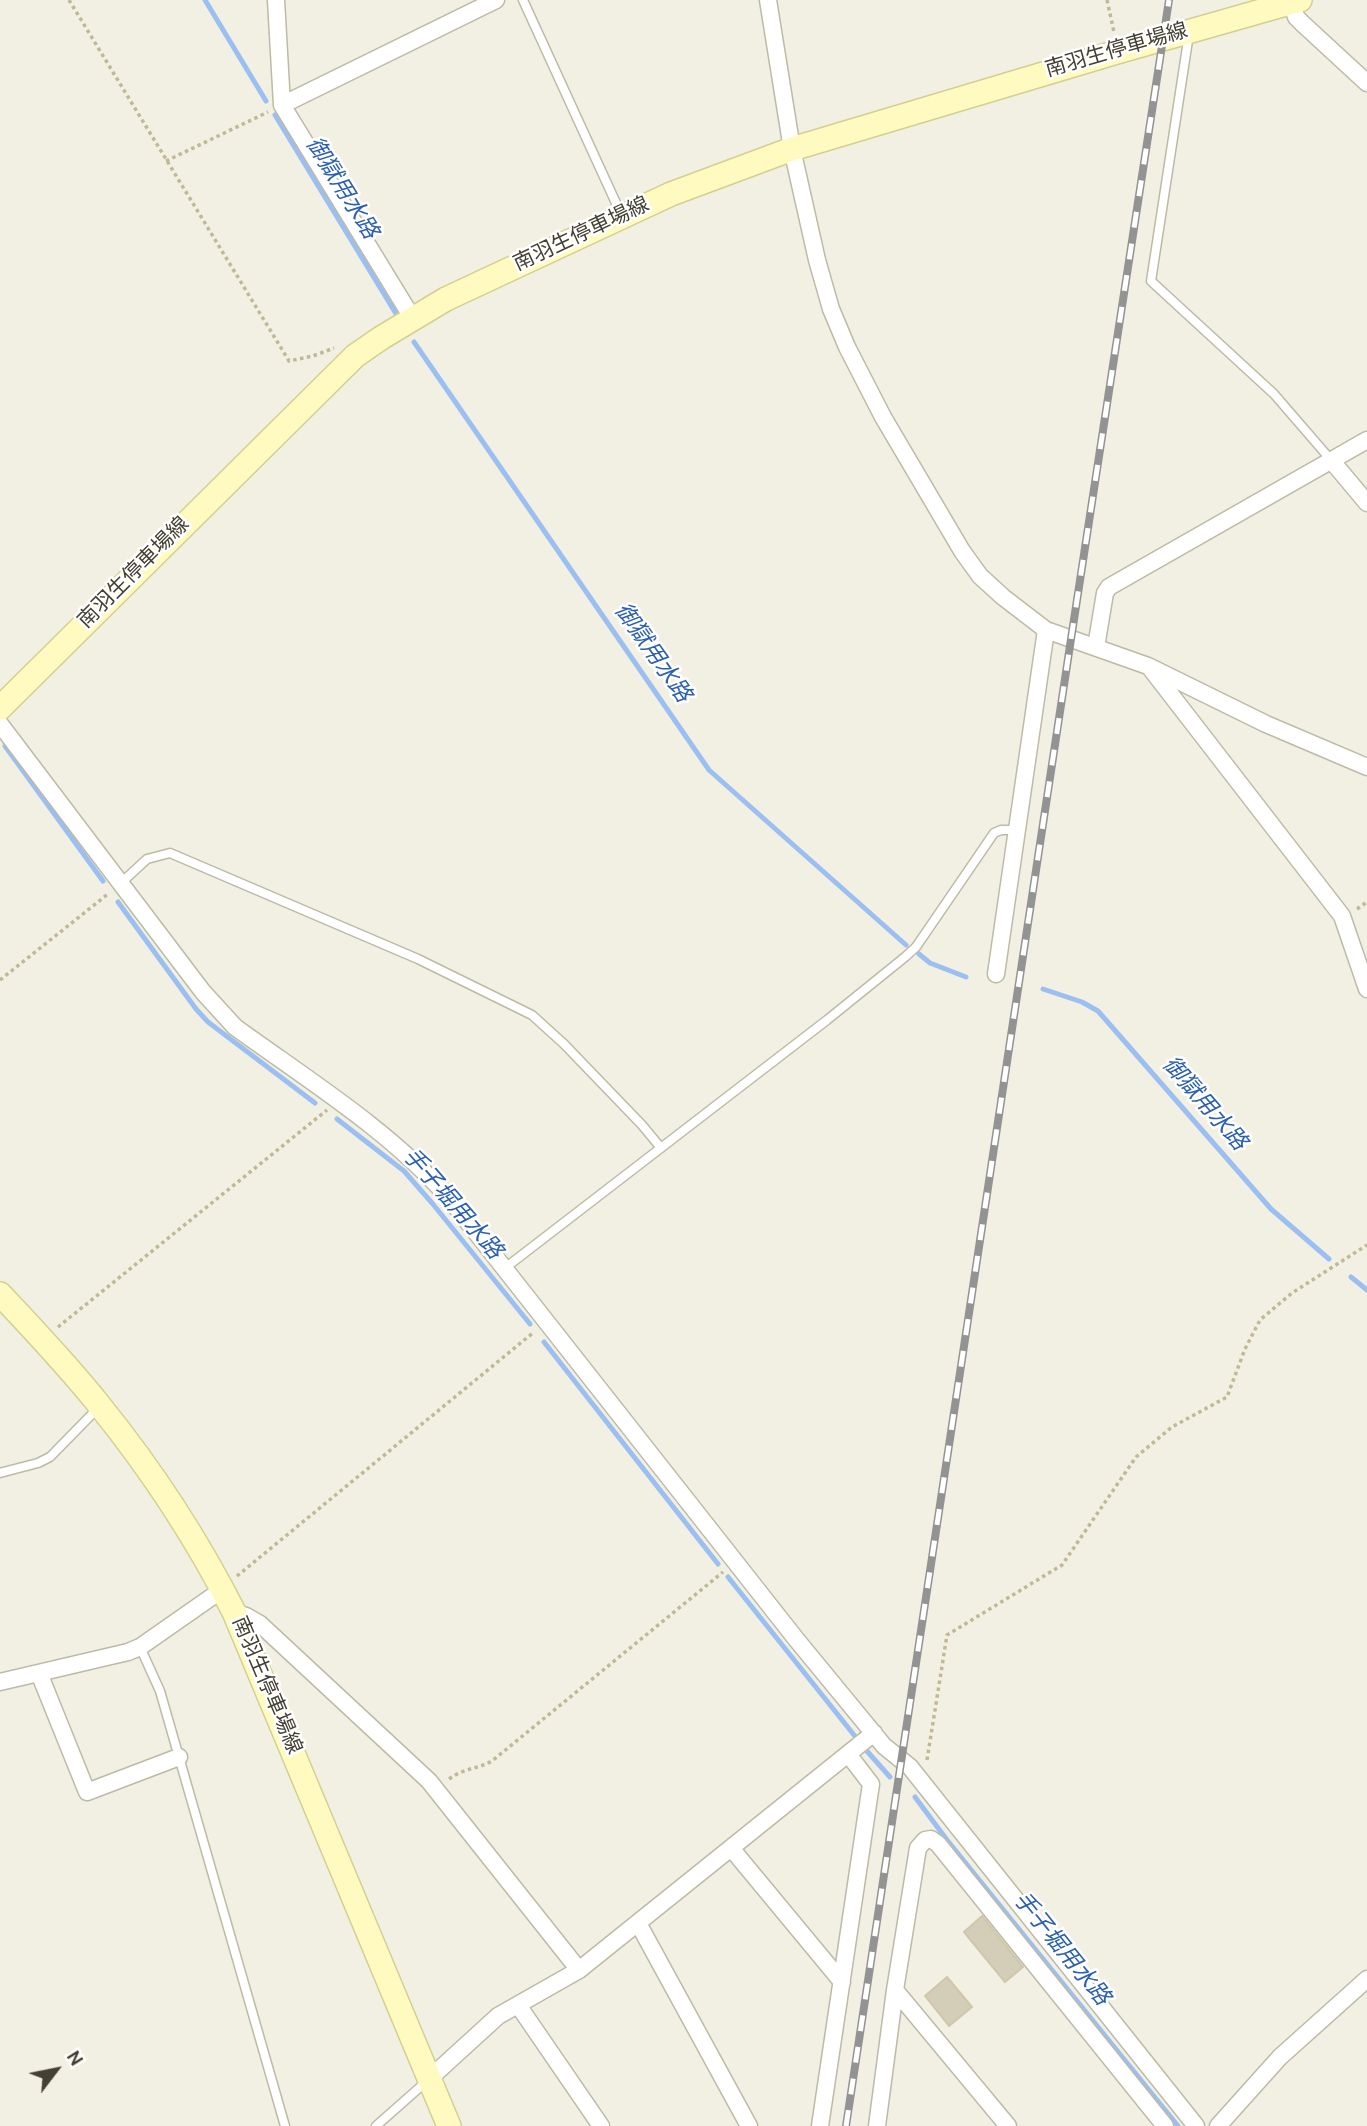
<!DOCTYPE html>
<meta charset="utf-8">
<style>
body{margin:0}
#map{position:relative;width:1367px;height:2126px;overflow:hidden;background:#f2f0e3;font-family:Overpass,sans-serif}
canvas{display:block}
.north{position:absolute;left:21px;top:2035px;width:70px;height:70px;-webkit-text-stroke:5px #fff;paint-order:stroke;rotate:58deg;font-size:19px;font-weight:700;line-height:28px;text-align:center;color:#444033}
.north::after{content:'';display:block;margin:auto;width:24px;height:32px;background:#444033;clip-path:polygon(50% 0,100% 100%,50% 72%,0 100%)}
</style>
<div id="map">
<canvas width="1367" height="2126"></canvas>
<div class="north">N</div>
</div>
<script>
const context = document.querySelector('canvas').getContext('2d');
context.lineJoin = 'round';
function stroke(path, color, width, dash) { context.strokeStyle = color; context.lineWidth = width; context.lineCap = dash ? 'butt' : 'round'; context.setLineDash(dash || []); context.stroke(path); }
function fillPath(path, color) { context.fillStyle = color; context.fill(path, 'evenodd'); }
function write(font, color, halo, rows, align = 'center') {
  context.font = font + ' Overpass,"Noto Sans JP",sans-serif'; context.lineWidth = 5; context.setLineDash([]); context.textBaseline = 'middle'; context.strokeStyle = halo; context.fillStyle = color; for (const [text, x, y, turn = 0] of rows) {
    context.save(); context.translate(x, y); context.rotate((+turn || 0) * Math.PI / 180); context.textAlign = isNaN(turn) ? turn : align; if (halo) context.strokeText(text, 0, 0); context.fillText(text, 0, 0); context.restore();
  }
}
stroke(new Path2D(`
 M205 0 266 101
 M275 115 398 317
 M414 342 709 770 906 945
 M5 746 103 881
 M118 902 196 1009 208 1022 315 1103
 M919 954 930 963 966 977
 M1043 989 1082 1002 1098 1011 1271 1209 1329 1259
 M337 1119 404 1171 432 1203 530 1324
 M1351 1277 1367 1290
 M544 1342 718 1564
 M728 1577 854 1735
 M866 1750 890 1777
 M915 1797 947 1840 1178 2126`), '#9cbff2', 5);
const building = new Path2D(`
 M982 1916 1023 1967 1005 1982 964 1932Z
 M947 1977 972 2007 949 2026 925 1996Z`);
fillPath(building, '#d4ceb8');
stroke(building, '#cfc7ab', 2);
const service = new Path2D(`
 M523 0 621 214
 M1189 34 1151 281 1274 394 1331 460
 M121 883 147 859 170 853 418 959 532 1015 564 1044 642 1125 661 1148
 M505 1268 827 1020 905 957 916 947 994 833 1001 830H1016
 M0 1473 38 1463 50 1457 98 1408
 M140 1647 160 1691 285 2126
 M376 2126 427 2081`);
const minor = new Path2D(`
 M276 0 282 105 413 319
 M768 0 792 149 817 260 831 309 847 347 883 417 962 551 980 576 1003 597 1046 630 1148 666 1266 724 1367 767
 M1292 3 1296 17 1303 24 1367 83
 M282 105 496 0
 M1331 460 1367 503
 M1096 647 1105 593 1109 587 1367 440
 M1151 669 1342 916 1367 989
 M0 724 203 992 235 1027C308 1080 389 1130 449 1198L796 1639 884 1746 910 1767 1196 2126
 M996 974 1046 630
 M234 1612 246 1616 260 1624 429 1781 579 1970
 M39 1673 87 1792 179 1757
 M0 1682 128 1652 140 1647 223 1589
 M731 1848 842 1982
 M638 1923 749 2126
 M895 1990 1008 2126
 M518 2005 601 2126
 M429 2079 498 2016 579 1970 874 1733
 M820 2126 871 1784 848 1754
 M877 2126 895 1990 918 1848 925 1840 931 1839 938 1844 1165 2126
 M1218 2126 1280 2057 1367 1979`);
const secondary = new Path2D(`
 M0 708 355 356 381 338 446 299 671 194 792 149 1117 52 1300 0
 M0 1294C34 1330 69 1367 100 1406 150 1468 198 1541 234 1612L449 2126`);
stroke(service, '#bdbaa5', 11);
stroke(minor, '#bdbaa5', 19);
stroke(secondary, '#d4cf91', 26);
stroke(new Path2D(`
 M69 0 289 361 313 356 334 348
 M1107 0 1114 32
 M166 161 268 112
 M1357 909 1367 902
 M0 980 108 894
 M58 1327 327 1110
 M237 1576 534 1332
 M927 1760 947 1635 1062 1565 1136 1457 1172 1427 1227 1397 1245 1349 1260 1320 1292 1293 1367 1245
 M449 1779C464 1768 478 1769 492 1761L723 1572`), '#c0b996', 3.5, [3.5, 3.5]);
stroke(service, '#fff', 8);
stroke(minor, '#fff', 16);
stroke(secondary, '#fffbc0', 23);
const rail = new Path2D(`
 M846 2126 1071 639 1169 0`);
stroke(rail, '#939393', 8);
stroke(rail, '#fff', 5, [16]);
write('21px', '#444033', '#fff', [
 ["南羽生停車場線",1117,52,-16],
 ["南羽生停車場線",582,236,-25],
 ["南羽生停車場線",135,574,-45],
 ["南羽生停車場線",265,1686,67]
]);
write('italic 23px', '#2a5fb1', '#fff', [
 ["御獄用水路",340,189,58],
 ["御獄用水路",651,654,55],
 ["御獄用水路",1203,1105,49],
 ["手子堀用水路",451,1205,49],
 ["手子堀用水路",1060,1950,51]
]);
</script>
